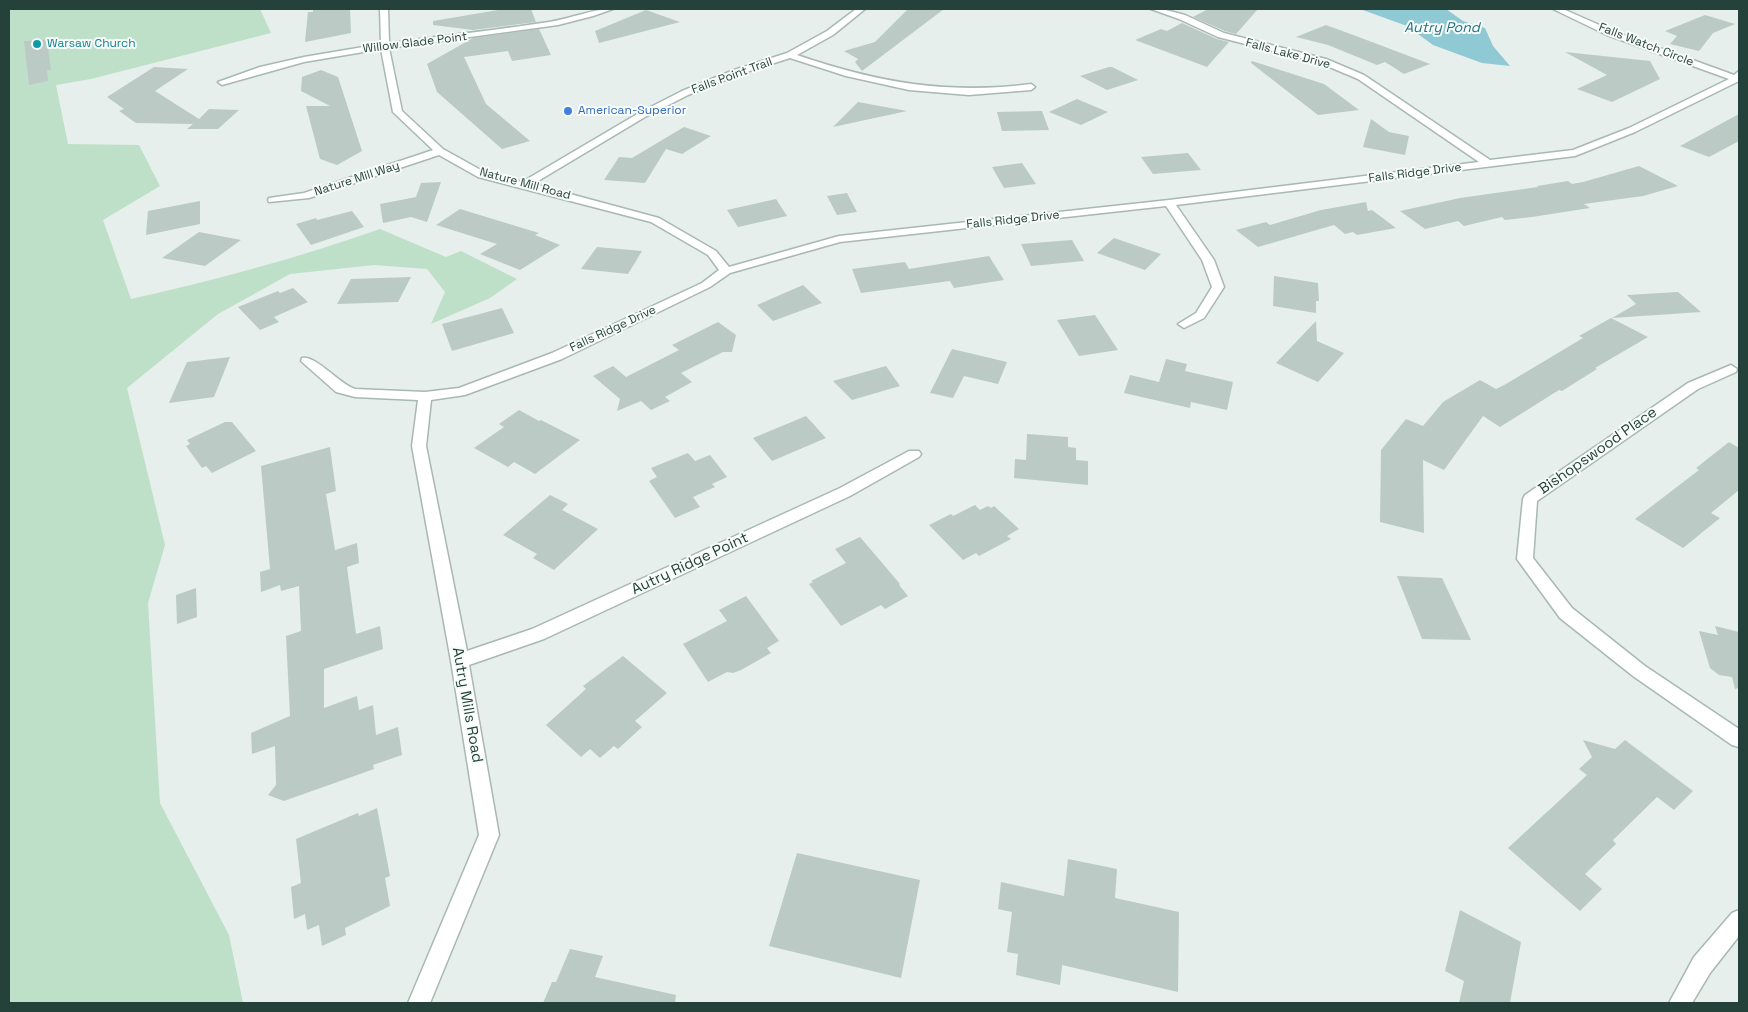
<!DOCTYPE html>
<style>
body{margin:0}
#map{position:relative;width:1748px;height:1012px;overflow:hidden;background:#e6efeb;font-family:"Space Grotesk",sans-serif}
canvas{display:block}
.frame{position:absolute;inset:0;border:10px solid #24423a;pointer-events:none}
</style>
<div id="map">
<canvas width="1748" height="1012"></canvas>
<div class="frame"></div>
</div>
<script>
const context = document.querySelector('canvas').getContext('2d');
context.lineJoin = 'round';
function fillPath(path, color) { context.fillStyle = color; context.fill(path, 'evenodd'); }
function stroke(path, color, width, dash) { context.strokeStyle = color; context.lineWidth = width; context.lineCap = dash ? 'butt' : 'round'; context.setLineDash(dash || []); context.stroke(path); }
function write(font, color, halo, rows, align = 'center') {
  context.font = font + ' "Space Grotesk",sans-serif'; context.lineWidth = 4; context.setLineDash([]); context.textBaseline = 'middle'; context.strokeStyle = halo; context.fillStyle = color; for (const [text, x, y, turn = 0] of rows) {
    context.save(); context.translate(x, y); context.rotate((+turn || 0) * Math.PI / 180); context.textAlign = isNaN(turn) ? turn : align; if (halo) context.strokeText(text, 0, 0); context.fillText(text, 0, 0); context.restore();
  }
}
fillPath(new Path2D(`
 M9 9H260L271 33 91 79 56 85 68 144 139 145 160 186 103 220 131 299C215 280 298 258 380 229L446 257 461 251 517 279 490 298 431 324 445 292 427 269 374 265 290 274 218 314 127 388 165 545 148 603 160 803 229 935 243 1003H9Z`), '#bfe0c8');
fillPath(new Path2D(`
 M1360 9H1446L1463 21 1485 28 1493 46 1510 66 1482 63 1433 45 1407 26Z`), '#8ec9d4');
fillPath(new Path2D(`
 M313 9H350L351 33 305 42 308 12H313Z
 M504 9H531L536 22 473 30 433 25V21Z
 M908 9H944L862 71 855 62 858 59 844 51 875 42Z
 M1208 9H1258L1236 34 1225 31 1193 17Z
 M646 10 680 22 599 43 595 31Z
 M1705 15 1735 24 1713 33 1699 51 1670 44 1677 36 1665 31Z
 M1182 23 1217 39 1229 42 1207 67 1135 40 1161 29 1167 31Z
 M1326 25 1364 39 1430 64 1404 74 1385 62 1377 65 1328 45 1296 37Z
 M539 29 551 55 512 61 508 51 464 57 486 104 530 141 502 149 437 92 427 64 473 38Z
 M47 40 51 70H47L48 81 29 85 24 41Z
 M1565 52 1650 61 1660 79 1612 102 1577 89 1607 75Z
 M1252 61 1324 84 1359 110 1318 115 1251 63Z
 M154 67 188 69 155 91 199 119 209 109 239 110 218 129H187L193 124 136 123 119 111 124 109 107 97Z
 M1109 67H1112L1138 80 1107 90 1080 76Z
 M321 70 338 77 362 151 337 165 320 159 306 106H330L301 91 302 77Z
 M1077 99 1108 112 1081 125 1049 112Z
 M858 102 907 111 833 127Z
 M1042 111 1049 130 1002 131 997 112Z
 M1739 114V141L1709 157 1680 146Z
 M1371 119 1389 132 1409 136 1405 155 1363 147Z
 M684 127 711 136 682 154 666 149 645 183 604 180 619 157 632 158Z
 M1188 153 1201 170 1153 174 1141 157Z
 M1022 163 1036 184 1004 188 992 167Z
 M1639 166 1678 186 1643 196 1584 204 1590 208 1532 217 1505 220 1502 217 1464 226 1458 221 1425 229 1400 211 1460 198 1538 187 1537 186 1568 181 1572 184 1583 182Z
 M441 182 427 222 411 217 383 223 380 204 416 197 421 183Z
 M847 193 857 212 837 215 827 196Z
 M776 199 787 216 738 227 727 210Z
 M200 201V224L146 235 148 211Z
 M1366 202 1368 211 1372 210 1396 228 1357 235 1353 232 1345 234 1334 225 1258 247 1236 230 1266 222 1270 225 1321 210Z
 M460 209 539 233 535 235 560 245 520 270 480 254 497 244 436 225Z
 M352 211 364 227 311 245 296 224 316 218 317 220Z
 M199 232 241 240 205 266 162 258Z
 M1114 238 1161 254 1145 270 1097 253Z
 M1072 240 1084 261 1031 266 1021 244Z
 M597 247 642 251 628 274 581 269Z
 M989 256 1004 280 954 288 950 281 861 293 852 269 905 262 909 269Z
 M1274 276 1318 283 1319 301H1316V313L1273 306Z
 M411 277 398 302 337 304 351 279Z
 M803 285 822 303 773 321 757 305Z
 M293 288 308 302 274 317 279 322 260 330 238 307 278 291 280 293Z
 M1678 292 1701 312 1612 318 1636 304 1627 295Z
 M502 308 514 333 452 351 442 324Z
 M1095 315 1118 350 1079 356 1057 320Z
 M1611 318 1648 337 1595 368 1597 369 1562 391 1559 390 1500 427 1483 416 1444 470 1423 460 1424 533 1380 522 1381 450 1406 419 1423 426 1443 402 1480 380 1496 389 1506 384 1583 338 1579 336Z
 M1316 321 1317 341 1344 353 1318 382 1276 363Z
 M718 322 736 335 732 352H723L681 373 692 382 665 397 670 401 651 410 641 401 617 411 620 399 593 376 613 366 626 377 679 350 672 345Z
 M952 349 1007 362 998 384 964 376 953 398 930 393Z
 M230 357 214 397 169 403 187 362Z
 M1166 359 1187 364 1185 371 1233 382 1227 410 1191 402 1190 408 1124 393 1130 375 1159 382Z
 M886 366 900 386 852 400 833 381Z
 M519 410 539 421 541 420 580 440 535 474 514 462 508 467 474 448 504 427 499 424Z
 M806 416 826 438 772 461 753 438Z
 M225 422H232L256 451 212 473 206 466 202 468 186 446 190 444 187 440Z
 M1027 434 1068 437V447L1076 448V460L1088 461V485L1014 478 1015 459 1026 460Z
 M1729 442 1739 448V490L1711 513 1720 518 1683 548 1635 519 1699 470 1696 468Z
 M330 447 336 491 326 494 335 550 357 543 359 563 347 567 356 634 380 626 383 649 324 669V708L357 696 359 710 373 705 376 735 398 727 402 755 373 765 374 769 284 801 268 795 276 785 275 746 252 754 251 733 290 716 286 636 301 631 299 586 281 591 280 585 261 592 260 572 270 569 261 466Z
 M688 453 695 461 710 455 727 477 712 484 715 487 693 497 700 507 675 518 649 481 657 477 651 468Z
 M550 495 568 504 562 510 598 529 554 570 533 558 537 554 503 535Z
 M975 505 980 510 988 506 991 508 994 506 1019 529 1007 536 1011 539 979 556 976 553 963 560 929 525 951 514 953 516Z
 M860 537 900 584 899 585 908 596 885 609 881 605 841 626 809 584 813 582 811 581 846 563 835 549Z
 M1397 576 1442 578 1471 640 1422 639Z
 M196 588 197 617 177 624 176 595Z
 M746 596 779 641 767 648 771 653 741 670 733 673 727 672 708 682 683 644 727 621 719 610Z
 M1715 626 1739 632V688L1735 689 1732 677 1719 675 1710 668 1699 631 1718 635Z
 M623 656 667 693 635 721 642 727 618 749 614 746 600 758 590 749 581 757 546 725 586 689 583 686Z
 M1583 740 1615 749 1625 740 1693 791 1674 810 1657 797 1613 840 1616 844 1585 874 1602 889 1580 911 1508 848 1587 775 1579 769 1592 757Z
 M377 808 390 876 385 878 390 906 345 928 346 935 322 946 319 925 307 930 305 914 294 919 291 887 301 883 296 839 358 813 359 816Z
 M797 853 920 880 901 978 769 946Z
 M1068 859 1117 869 1115 898 1179 912 1178 992 1062 965 1060 985 1016 975 1018 954 1007 952 1012 912 998 909 1001 882 1064 896Z
 M1460 910 1521 942 1510 1003H1459L1464 981 1445 971Z
 M570 949 603 956 595 977 676 995 675 1003H543L552 982H556Z`), '#bbcac4');
const minor = new Path2D(`
 M380 9H388L389 43C442 36 496 30 549 22 570 19 591 9 613 9L593 16 558 25 389 48 402 111 443 149 486 173 522 182 639 113 682 91 734 70 787 53 827 31 856 9H865L833 35 797 55C876 82 947 95 1031 84L1035 87 1031 90 969 95 909 90 846 76 790 58 740 74 688 95 645 117 533 184 659 218 716 251 729 267 839 236 1169 200 1479 162 1358 79 1320 63 1218 37 1179 19 1151 9H1162L1185 15 1224 33 1326 59 1364 75 1490 160 1573 150 1629 128 1729 79 1607 35 1553 9H1563L1613 31 1734 75 1739 71V81L1635 132 1575 156 1176 205 1214 260 1224 287 1204 318 1184 328 1178 324 1196 313 1212 287 1202 260 1166 206 840 242 730 273 710 287 562 359 465 395 431 400 426 446 467 651 532 629 840 488 909 451H919L921 454 919 457 850 496 544 639 469 665 499 835 430 1003H408L479 835 451 661 412 446 418 400 355 397 336 392 301 361 302 358C316 355 339 384 355 389L425 392 459 388 552 353 702 283 719 270 708 255 651 222 478 177 439 155 309 198 269 202 268 200 269 198 304 193 433 150 393 112 381 49 304 62 222 85 218 82 260 67 304 57 381 44Z
 M1731 365 1737 369 1736 372 1698 389 1537 501 1533 558 1572 608 1645 666 1739 729V747L1732 745 1633 676 1560 618 1517 559 1523 499 1525 495 1688 383Z
 M1739 910V936L1710 973 1692 1003H1669L1694 957 1732 913Z`);
stroke(minor, '#a8b8b2', 3);
fillPath(minor, '#fff');
for (const [x, y, r, color] of [
 [37,44,5,"#0f9aa8"],
 [568,111,5,"#3f7fe0"]
]) { const dot = new Path2D(); dot.arc(x, y, r, 0, 2 * Math.PI); context.fillStyle = color; context.fill(dot); stroke(dot, '#f7fbf9', 2); }
write('12px', '#24423a', '#f7fbf9', [
 ["Willow Glade Point",415,43,-7],
 ["Falls Watch Circle",1646,45,21],
 ["Falls Lake Drive",1288,54,15],
 ["Falls Point Trail",732,76,-20],
 ["Falls Ridge Drive",1415,173,-7],
 ["Nature Mill Way",357,179,-18],
 ["Nature Mill Road",525,184,15],
 ["Falls Ridge Drive",1013,220,-6],
 ["Falls Ridge Drive",613,329,-25]
]);
write('12px', '#0d838f', '#f7fbf9', [
 ["Warsaw Church",47,44]
], 'left');
write('12px', '#366cbe', '#f7fbf9', [
 ["American-Superior",578,111]
], 'left');
write('italic 14px', '#1c6f80', '#f7fbf9', [
 ["Autry Pond",1442,28]
]);
write('15px', '#24423a', '#f7fbf9', [
 ["Bishopswood Place",1598,451,-35],
 ["Autry Ridge Point",690,564,-25],
 ["Autry Mills Road",467,705,80]
]);
</script>
